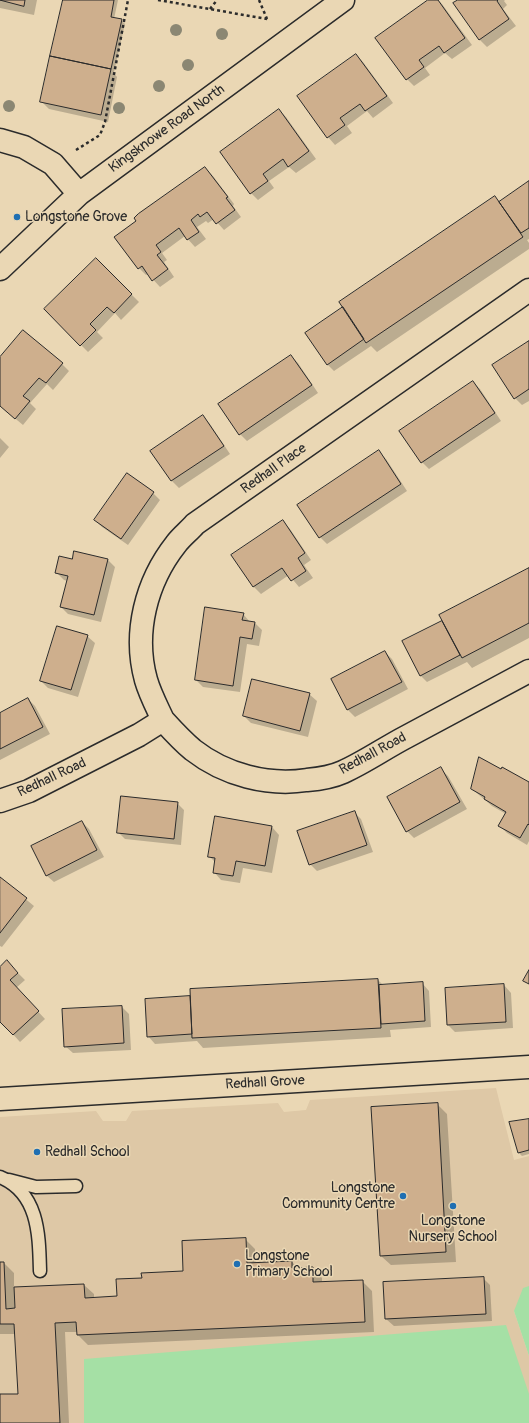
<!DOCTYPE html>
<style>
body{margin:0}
canvas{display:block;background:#ead7b4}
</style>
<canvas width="529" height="1423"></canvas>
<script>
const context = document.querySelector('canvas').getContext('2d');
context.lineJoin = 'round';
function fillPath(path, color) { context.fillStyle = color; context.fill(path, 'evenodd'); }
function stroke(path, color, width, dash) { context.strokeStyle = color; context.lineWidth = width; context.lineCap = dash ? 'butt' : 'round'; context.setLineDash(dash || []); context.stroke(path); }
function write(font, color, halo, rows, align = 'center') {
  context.font = font + ' Pangolin,sans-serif'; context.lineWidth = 3; context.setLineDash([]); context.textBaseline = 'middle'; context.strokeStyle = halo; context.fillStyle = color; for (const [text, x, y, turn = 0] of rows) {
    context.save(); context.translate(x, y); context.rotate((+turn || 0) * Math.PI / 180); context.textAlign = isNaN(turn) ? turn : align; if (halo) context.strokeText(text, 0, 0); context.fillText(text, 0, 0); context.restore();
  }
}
fillPath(new Path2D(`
 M496 1088 514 1160 529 1156V1306L514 1311 529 1356V1423H0V1117L96 1111 103 1121H126L132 1111 278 1103 284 1112 306 1110 310 1100Z`), '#dec8a6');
fillPath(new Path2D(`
 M529 1286V1356L514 1311 523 1288Z
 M506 1325 529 1394V1423H84V1359Z`), '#a5e0a5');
fillPath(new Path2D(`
 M0 0H37L34 15 0 8Z
 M64 0H118L114 19 121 20 125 24 114 72H113L117 77 108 122 49 109 42 102Z
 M430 0H438L442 4 472 45 452 59 445 53 425 68 430 75 414 86 407 79Z
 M459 0H505L504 1 507 5 503 9 516 26 487 47 480 40 454 3Z
 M356 55 363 62 393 103 373 118 367 111 347 126 352 133 335 145 328 137 298 96Z
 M279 110 286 117 316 159 296 173 289 167 269 181 274 188 258 200 251 193Z
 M205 168 213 176 234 204 233 206 241 217 224 230 214 219 208 223 206 221 197 227 206 239 195 247 185 236 162 253 167 260 164 262 174 277 160 287 148 274 146 275 139 268Z
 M529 182V239L527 240 529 243V249L377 352 371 346 334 371 327 364 344 308 495 197 500 202Z
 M96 259 139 302 121 320 115 313 97 332 103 338 88 352 45 309Z
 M529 342V401L522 405 515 398 493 366Z
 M291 356 298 363 318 393 247 441 240 434Z
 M0 358 62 364 69 371 53 390 47 384 30 403 36 409 23 425 0 406Z
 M473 382 480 389 501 421 429 469 422 462Z
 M203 417 210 424 230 454 179 488 172 481 152 451Z
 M0 438 9 447 0 458Z
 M379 452 386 459 407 491 327 544 320 537Z
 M153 493 160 500 128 545 102 527 95 520Z
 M283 522 290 529 311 560 304 565 313 578 299 587 289 575 261 594 254 587 232 555Z
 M73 560H108L115 567 101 622 68 614 61 607 68 581 64 580 56 572Z
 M529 569V638L472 668 467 662 427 682 420 675 442 622 445 625Z
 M243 614 250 622 255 623 262 630 259 646 247 644 240 692 203 687 196 680Z
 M87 636 95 643 78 697 48 688 41 681Z
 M385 652 392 659 408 689 355 717 348 710 332 679Z
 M309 694 317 701 308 737 251 723 244 716Z
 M28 699 35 706 50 734 0 760V714Z
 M441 769 448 776 467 809 414 838 407 831Z
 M529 783V841L527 845 507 833 500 826 506 814 492 806 472 789Z
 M177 803 184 810 181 845 125 839 118 832Z
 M354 812 361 819 373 852 317 871 310 864Z
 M82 822 89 829 104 857 54 882 46 875Z
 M272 827 279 835 272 873 243 868 240 883 221 880 214 872 215 862 209 856Z
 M0 878 34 906 2 947 0 946Z
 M0 968 14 969 25 980 16 988 45 1019 20 1042 0 1020Z
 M378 980 384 986 422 983 429 991 431 1027 390 1030 391 1037 203 1048 197 1041 155 1044 148 1036 190 997 191 999Z
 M504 985 511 993 513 1028 455 1032 448 1025Z
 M122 1007 129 1014 131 1050 73 1053 65 1046Z
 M437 1104 447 1114 456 1262 391 1265 381 1256Z
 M529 1120V1154L522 1156 519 1153Z
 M245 1239 255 1249 256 1264 292 1262 298 1268H312L322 1278V1283L362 1281 372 1291 374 1332 88 1345 78 1335V1332H65L69 1423H0V1395H19L16 1334H0V1263H4L14 1273V1288L84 1285 94 1294V1298L118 1297 143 1279 184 1272Z
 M483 1278 490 1285 492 1321 394 1326 386 1319Z`), '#0003');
const building = new Path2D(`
 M0 0H25L24 6Z
 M63 0H114L111 17 122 19 111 69 50 56Z
 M428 0H438L465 38 444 53 439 46 419 60 424 67 406 80 375 38Z
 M458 0H498L497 1 509 19 479 40 453 3Z
 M356 54 387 96 365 111 360 104 340 118 345 125 327 138 297 96Z
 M50 56 111 69 101 115 40 102Z
 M279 109 309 151 288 167 283 159 263 174 268 181 250 194 220 152Z
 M205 167 228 197 226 198 235 210 216 224 207 212 200 217 198 214 191 220 199 232 187 240 179 228 156 245 161 252 157 255 168 269 152 281 142 266 138 269 114 237 136 221 134 218 138 214Z
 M529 181V228L521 233 499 202Z
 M495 196 523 237 366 343 339 302Z
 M96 258 132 294 114 313 107 307 90 324 96 330 80 346 44 309Z
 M343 307 364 339 327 365 305 333Z
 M23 330 63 363 46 383 39 378 23 396 30 401 15 419 0 406V357Z
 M529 341V389L514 399 492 365Z
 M291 355 312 385 239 435 218 404Z
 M473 381 495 413 421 463 399 431Z
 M203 415 224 446 171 481 150 451Z
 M379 450 401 484 319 538 297 505Z
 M127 473 154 492 121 539 94 520Z
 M283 520 305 553 298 558 306 571 291 581 282 568 253 587 231 555Z
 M74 551 108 559 94 615 60 607 68 576 55 573 59 556 72 559Z
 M529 568V623L462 658 439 615Z
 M205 607 244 613 242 620 255 622 252 639 240 637 233 686 195 680Z
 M442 621 460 655 420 676 402 641Z
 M57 626 88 635 71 690 40 681Z
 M385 651 402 682 347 710 331 679Z
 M252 679 310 693 300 731 243 716Z
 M28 698 43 727 0 749V713Z
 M479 757 501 769 502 767 529 782V825L528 824 520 838 498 826 506 812 484 799 485 797 471 789Z
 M441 767 460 802 406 832 387 797Z
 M121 796 178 802 174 839 117 833Z
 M355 811 367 845 309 865 297 831Z
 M215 816 272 826 265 866 236 861 233 876 213 873 215 858 208 857Z
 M82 821 97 850 46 876 31 846Z
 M0 877 27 898 0 933Z
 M7 960 18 973 10 980 39 1011 13 1035 0 1022V967Z
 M529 970V984L523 981Z
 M378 979 381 1028 192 1038 190 989Z
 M423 982 425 1021 381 1024 379 985Z
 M504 984 506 1022 447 1025 445 988Z
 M190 996 192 1034 147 1037 145 999Z
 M122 1006 124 1043 64 1047 62 1009Z
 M438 1103 446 1252 380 1256 371 1107Z
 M529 1119V1150L518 1153 509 1122Z
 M246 1238 247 1263 292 1261V1268L313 1267V1282L363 1280 365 1322 77 1335 76 1322 55 1323 60 1423H0V1394H18L14 1324H0V1262H4L6 1309 15 1308 14 1287 84 1284 85 1298 117 1296 116 1279 142 1278 141 1273 183 1271 182 1241Z
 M484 1277 486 1314 385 1319 383 1282Z`);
fillPath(building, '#ceaf8d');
stroke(building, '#2b2b2b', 1);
const lane = new Path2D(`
 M0 1177C39 1193 39 1235 40 1271
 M9 1180 36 1187 76 1186`);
const street = new Path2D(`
 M0 140 24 147 53 164 79 194
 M0 269 79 194 343 0
 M163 720C157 707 150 694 146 680 133 633 146 582 176 544 181 537 189 531 195 524L529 290
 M0 801 29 791 139 735 163 720C173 731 182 741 193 750 225 775 268 786 307 780 319 779 332 777 343 772 365 762 385 748 406 737 447 715 488 693 529 671
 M0 1099 529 1067`);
stroke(lane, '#2b2b2b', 15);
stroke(street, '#2b2b2b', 25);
stroke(new Path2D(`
 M158 0 267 19 269 21
 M259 0 267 19
 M210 9 217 0
 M76 150 100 135 105 122 128 0`), '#2b2b2b', 2.5, [3, 3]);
stroke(lane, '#ead7b4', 12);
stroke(street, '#ead7b4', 22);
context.fillStyle = '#8b8773';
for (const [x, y] of [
 [176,30],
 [222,34],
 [188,65],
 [159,86],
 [9,106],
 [119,108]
]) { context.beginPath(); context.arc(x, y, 6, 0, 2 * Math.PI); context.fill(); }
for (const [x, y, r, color] of [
 [17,217,4,"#1f6fb2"],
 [37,1152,4,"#1f6fb2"],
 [403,1196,4,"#1f6fb2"],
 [453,1206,4,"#1f6fb2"],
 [237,1264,4,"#1f6fb2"]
]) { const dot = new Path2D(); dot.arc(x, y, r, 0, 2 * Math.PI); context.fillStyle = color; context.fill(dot); stroke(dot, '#ead7b4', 1.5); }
write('14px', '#2b2b2b', '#ead7b4', [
 ["Kingsknowe Road North",167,129,-36],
 ["Redhall Place",274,469,-35],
 ["Redhall Road",373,754,-28],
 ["Redhall Road",52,778,-25],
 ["Redhall Grove",265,1083,-3]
]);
write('14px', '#2b2b2b', '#ead7b4', [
 ["Longstone Grove",25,217],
 ["Redhall School",45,1152],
 ["Longstone",395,1188,"right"],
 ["Community Centre",395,1204,"right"],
 ["Longstone",453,1221,"center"],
 ["Nursery School",453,1237,"center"],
 ["Longstone",245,1256],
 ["Primary School",245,1272]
], 'left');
</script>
